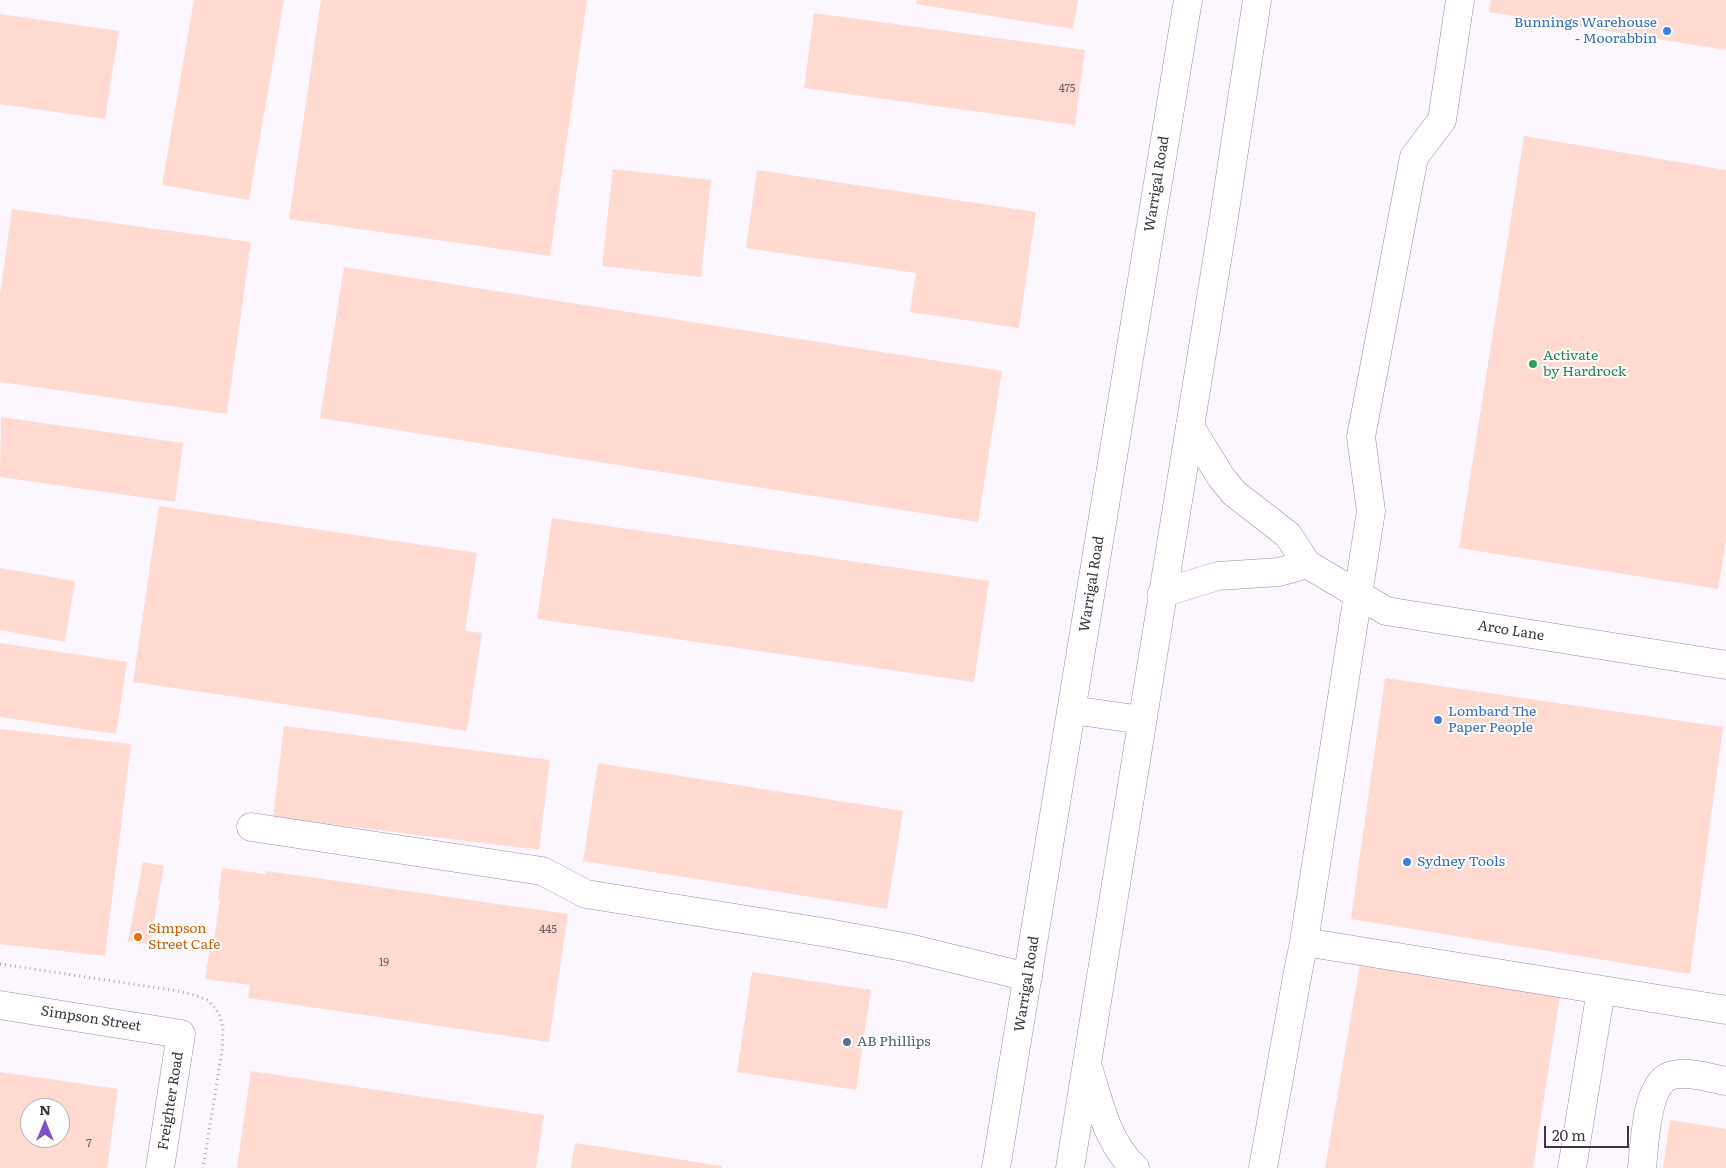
<!DOCTYPE html>
<style>
body{margin:0}
#map{position:relative;width:1726px;height:1168px;overflow:hidden;background:#fcf7fe;font-family:Literata,serif}
canvas{display:block}
.north{position:absolute;left:20px;top:1098px;width:50px;height:50px;box-sizing:border-box;background:#fff;border:1px solid #b2aeb3;border-radius:50%;rotate:0deg;font-size:14px;font-weight:700;line-height:20px;text-align:center;color:#3e3541}
.north::after{content:'';display:block;margin:auto;width:18px;height:22px;background:#7c51ca;clip-path:polygon(50% 0,100% 100%,50% 72%,0 100%)}
.scale{position:absolute;left:1544px;top:1126px;width:85px;height:22px;box-sizing:border-box;border:2px solid #3e3541;border-top:0;padding-left:6px;font-size:15px;line-height:18px;white-space:nowrap;color:#3e3541;-webkit-text-stroke:4px #fff;paint-order:stroke}
</style>
<div id="map">
<canvas width="1726" height="1168"></canvas>
<div class="north">N</div>
<div class="scale">20 m</div>
</div>
<script>
const context = document.querySelector('canvas').getContext('2d');
context.lineJoin = 'round';
function fillPath(path, color) { context.fillStyle = color; context.fill(path, 'evenodd'); }
function stroke(path, color, width, dash) { context.strokeStyle = color; context.lineWidth = width; context.lineCap = dash ? 'butt' : 'round'; context.setLineDash(dash || []); context.stroke(path); }
function write(font, color, halo, rows, align = 'center') {
  context.font = font + ' Literata,serif'; context.lineWidth = 4; context.setLineDash([]); context.textBaseline = 'middle'; context.strokeStyle = halo; context.fillStyle = color; for (const [text, x, y, turn = 0] of rows) {
    context.save(); context.translate(x, y); context.rotate((+turn || 0) * Math.PI / 180); context.textAlign = isNaN(turn) ? turn : align; if (halo) context.strokeText(text, 0, 0); context.fillText(text, 0, 0); context.restore();
  }
}
fillPath(new Path2D(`
 M194 0H284L249 200 162 185Z
 M321 0H587L550 256 289 219Z
 M917 0H1078L1073 29 916 4Z
 M1491 0H1726V50L1489 12Z
 M814 13 1085 50 1075 125 804 88Z
 M0 14 119 31 105 119 0 104Z
 M1524 136 1726 170V540L1718 589 1459 548Z
 M613 169 711 180 701 277 602 266Z
 M757 170 1036 212 1019 328 910 312 916 273 746 248Z
 M12 209 251 242 227 414 0 382V295Z
 M344 267 1002 371 978 522 320 418Z
 M1 417 183 443 175 502 0 477Z
 M159 506 477 553 465 631 482 633 467 731 133 682Z
 M552 518 989 581 974 682 537 619Z
 M0 568 75 581 65 642 0 630Z
 M0 643 127 662 116 734 0 717Z
 M1385 678 1723 727 1690 974 1351 919Z
 M284 726 550 760 539 850 273 817Z
 M0 729 131 744 105 956 0 944Z
 M598 763 903 811 887 909 583 861Z
 M143 862 164 866 150 944 128 941Z
 M222 868 266 874 267 871 568 914 549 1042 248 998 250 985 205 979 210 947H213L220 899H218Z
 M1361 958 1561 990 1533 1168H1325Z
 M752 972 871 990 856 1090 737 1072Z
 M251 1071 544 1115 536 1168H237Z
 M0 1072 118 1089 107 1168H0ZM30 1108H60V1138H30Z
 M1670 1120 1726 1129V1168H1663Z
 M575 1143 722 1166V1168H571Z`), '#fedad0');
const minor = new Path2D(`
 M1190 427 1221 477 1234 493 1288 535 1307 564 1386 611 1726 665
 M1162 593 1218 576 1279 572 1307 564
 M251 827 542 871 586 894 828 933 909 948 1028 977
 M1304 942 1726 1010
 M0 1005 181 1034 160 1168
 M1087 1064C1099 1100 1106 1142 1135 1168
 M1263 1168 1297 977 1304 942 1371 511 1361 437 1414 157 1442 120 1460 0
 M1572 1168 1601 990
 M1642 1168C1645 1145 1645 1081 1673 1075 1689 1071 1710 1078 1726 1081`);
const highway = new Path2D(`
 M1072 710 1142 720
 M996 1168 1188 0
 M1070 1168 1224 217 1257 0`);
stroke(minor, '#9d88a6', 29);
stroke(highway, '#9d88a6', 29);
stroke(new Path2D(`
 M0 964 172 990 195 995 207 1000 215 1008 220 1016 223 1028 222 1051 203 1168`), '#aaa4ad', 3, [1, 4]);
stroke(minor, '#fff', 28);
stroke(highway, '#fff', 28);
for (const [x, y, r, color] of [
 [1667,31,5,"#3f7fe0"],
 [1533,364,5,"#2e9e5b"],
 [1438,720,5,"#3f7fe0"],
 [1407,862,5,"#3f7fe0"],
 [138,937,5,"#e8710a"],
 [847,1042,5,"#5c6f8a"]
]) { const dot = new Path2D(); dot.arc(x, y, r, 0, 2 * Math.PI); context.fillStyle = color; context.fill(dot); stroke(dot, '#fff', 2); }
write('11px', '#6e5e65', null, [
 ["475",1067,89],
 ["445",548,930],
 ["19",384,963],
 ["7",89,1144]
]);
write('14px', '#366cbe', '#fff', [
 ["Bunnings Warehouse",1657,23,"right"],
 ["- Moorabbin",1657,39,"right"],
 ["Lombard The",1448,712],
 ["Paper People",1448,728],
 ["Sydney Tools",1417,862]
], 'left');
write('14px', '#3e3541', '#fff', [
 ["Warrigal Road",1157,184,-81],
 ["Warrigal Road",1092,584,-81],
 ["Arco Lane",1511,631,9],
 ["Warrigal Road",1027,984,-81],
 ["Simpson Street",91,1019,9],
 ["Freighter Road",171,1101,-81]
]);
write('14px', '#27864d', '#fff', [
 ["Activate",1543,356],
 ["by Hardrock",1543,372]
], 'left');
write('14px', '#c56008', '#fff', [
 ["Simpson",148,929],
 ["Street Cafe",148,945]
], 'left');
write('14px', '#4e5e75', '#fff', [
 ["AB Phillips",857,1042]
], 'left');
</script>
